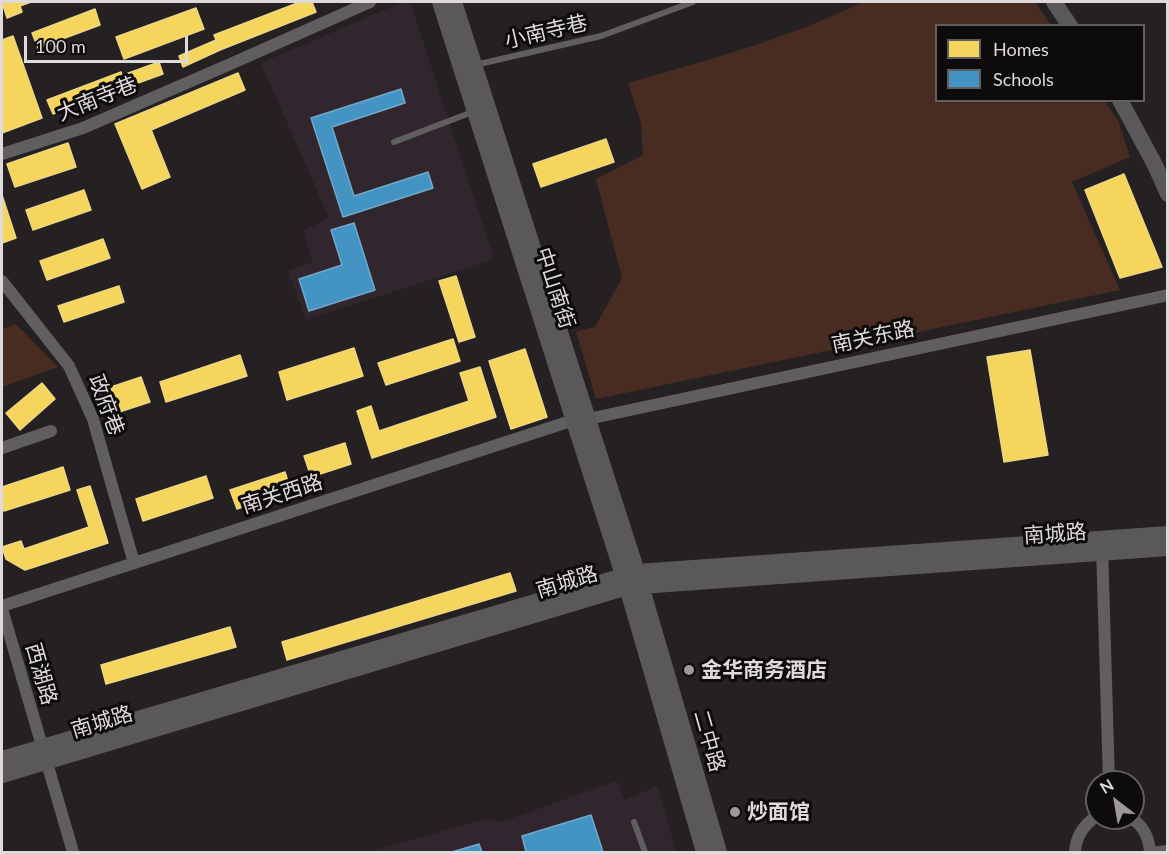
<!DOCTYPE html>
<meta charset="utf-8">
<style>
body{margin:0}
#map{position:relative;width:1169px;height:854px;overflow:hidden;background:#252123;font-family:Lato,sans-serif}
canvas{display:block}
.frame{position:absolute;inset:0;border:3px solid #dedadc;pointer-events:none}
.legend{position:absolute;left:935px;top:24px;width:210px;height:78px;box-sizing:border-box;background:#0d0b0c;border:2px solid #615e5f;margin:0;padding:8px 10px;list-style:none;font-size:18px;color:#dedadc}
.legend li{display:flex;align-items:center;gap:12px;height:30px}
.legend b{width:30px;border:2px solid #615e5f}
.north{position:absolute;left:1085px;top:770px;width:60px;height:60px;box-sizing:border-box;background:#0d0b0c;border:2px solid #615e5f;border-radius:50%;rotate:329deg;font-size:16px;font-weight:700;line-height:24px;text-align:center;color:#dedadc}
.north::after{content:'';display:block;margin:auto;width:21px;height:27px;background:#9d999b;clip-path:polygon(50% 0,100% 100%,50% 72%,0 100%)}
.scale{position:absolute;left:24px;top:36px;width:164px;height:27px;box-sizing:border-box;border:3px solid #dedadc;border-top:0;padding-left:8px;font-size:18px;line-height:21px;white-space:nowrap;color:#dedadc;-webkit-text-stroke:4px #0d0b0c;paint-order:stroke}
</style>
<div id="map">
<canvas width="1169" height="854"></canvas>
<div class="frame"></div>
<ul class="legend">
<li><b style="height:16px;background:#f6d55c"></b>Homes</li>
<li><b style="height:16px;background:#4393c3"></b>Schools</li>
</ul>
<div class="north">N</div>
<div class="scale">100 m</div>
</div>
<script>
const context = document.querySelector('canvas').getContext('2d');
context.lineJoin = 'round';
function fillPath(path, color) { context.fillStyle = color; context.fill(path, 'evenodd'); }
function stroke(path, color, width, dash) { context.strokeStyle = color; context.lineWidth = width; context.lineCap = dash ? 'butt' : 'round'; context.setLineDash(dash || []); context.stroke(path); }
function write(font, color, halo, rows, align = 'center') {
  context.font = font + ' Lato,"Noto Sans SC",sans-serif'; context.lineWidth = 6; context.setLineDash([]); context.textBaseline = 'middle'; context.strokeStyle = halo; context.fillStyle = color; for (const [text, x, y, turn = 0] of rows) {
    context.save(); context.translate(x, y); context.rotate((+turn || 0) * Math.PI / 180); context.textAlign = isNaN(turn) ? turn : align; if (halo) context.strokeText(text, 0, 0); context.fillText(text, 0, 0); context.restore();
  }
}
fillPath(new Path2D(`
 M403 2H410L494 259 306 320 288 271 313 262 303 231 329 218 261 63Z
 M617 781 624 800 658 786 676 852H370L488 818 501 822Z`), '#31262d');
fillPath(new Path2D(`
 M862 2H1035L1051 25 936 26V100L1104 101 1118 120 1130 157 1072 182 1120 290 596 399 576 332 595 327 622 278 596 179 643 155 641 123 628 83C707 60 788 39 862 2Z
 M16 324 58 367 2 387V329Z`), '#482c22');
const homes = new Path2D(`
 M2 2H31L20 6 22 12 7 18Z
 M300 2H312L316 12 220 50 214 35Z
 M196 8 204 29 124 59 116 37Z
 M95 9 100 25 38 48 32 33Z
 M13 36 42 118 2 133V40Z
 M216 40 220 50 183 67 179 56Z
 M159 62 163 74 127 87 123 75Z
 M121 72 127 87 53 114 47 100Z
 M238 73 245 90 151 130 144 112Z
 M144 112 170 177 142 189 115 124Z
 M606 139 614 162 541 187 533 164Z
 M68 143 76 167 15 187 7 164Z
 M1124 174 1162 267 1120 278 1085 190Z
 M84 190 91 210 33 230 26 210Z
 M2 195 16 238 2 243Z
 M103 239 110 258 47 280 40 261Z
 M456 276 475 337 459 342 439 281Z
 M119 286 124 302 64 322 58 306Z
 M453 339 460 361 386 385 378 363Z
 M354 348 363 376 287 400 279 372Z
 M525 349 547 417 511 429 489 361Z
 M1030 350 1048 455 1004 462 987 357Z
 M240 355 247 376 166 402 160 382Z
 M480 367 496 417 372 458 357 411 371 406 379 431 469 401 460 373Z
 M141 377 150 402 107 416 99 391Z
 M42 383 55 399 20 430 6 413Z
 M345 443 351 464 311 477 304 456Z
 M63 467 70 490 4 511 2 504V487Z
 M285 472 291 491 237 509 230 490Z
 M206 476 213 498 143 521 136 499Z
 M90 486 108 543 25 570 6 559 2 547 21 541 24 549 89 527 77 490Z
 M510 573 516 591 287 660 282 642Z
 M230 627 236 647 106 684 101 665Z`);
fillPath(homes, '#f6d55c');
stroke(homes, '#efd682', 1.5);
const schools = new Path2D(`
 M401 89 405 103 332 127 354 196 428 172 433 188 343 217 311 118Z
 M354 223 375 290 309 311 299 279 342 265 331 230Z
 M591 815 603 852H526L522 836Z
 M479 844 482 852H452Z`);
fillPath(schools, '#4393c3');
stroke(schools, '#72a8ca', 1.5);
stroke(new Path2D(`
 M475 65 601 36 693 2
 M394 142 475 111
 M634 822 645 852`), '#605e5e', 6);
stroke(new Path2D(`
 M2 154 83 128 235 62 370 2
 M2 281 69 366 93 419 134 563
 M588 419 1168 295
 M2 448 51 431
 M1102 546 1109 782
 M2 606 574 420
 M2 609 73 852
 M1131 818C1144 826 1149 838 1150 852
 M1075 852C1076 836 1083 825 1097 816
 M1158 852 1168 851`), '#605e5e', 12);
stroke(new Path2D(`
 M440 2 627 587 704 852
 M454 2 637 572 719 852
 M1054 2 1070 26
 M1120 100 1155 165 1168 194
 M2 759 637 572 1168 534
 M2 775 627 587 1168 548`), '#5a5859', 16);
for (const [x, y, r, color] of [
 [689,670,6,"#9d999b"],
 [735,812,6,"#9d999b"]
]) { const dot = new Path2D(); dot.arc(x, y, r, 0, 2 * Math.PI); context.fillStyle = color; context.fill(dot); stroke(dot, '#0d0b0c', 2); }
write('21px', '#dedadc', '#0d0b0c', [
 ["小南寺巷",546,32,-13],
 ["大南寺巷",97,99,-22],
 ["中山南街",555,288,72],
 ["南关东路",873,337,-12],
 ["政府巷",106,405,69],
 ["南关西路",282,494,-18],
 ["南城路",1055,534,-4],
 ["南城路",567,582,-17],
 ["西湖路",41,674,74],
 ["南城路",102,722,-17],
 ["二中路",709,741,74]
]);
write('bold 21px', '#dedadc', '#0d0b0c', [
 ["金华商务酒店",701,670],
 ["炒面馆",747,812]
], 'left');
</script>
